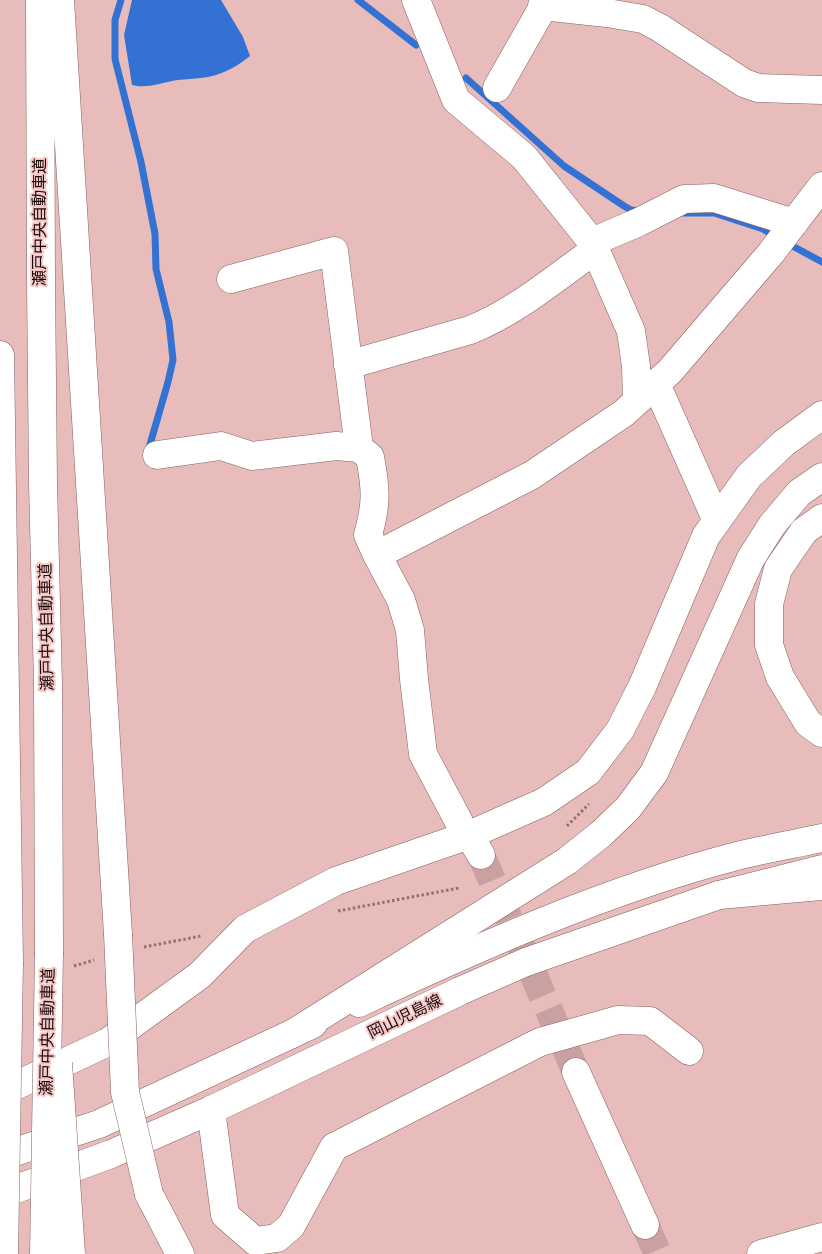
<!DOCTYPE html>
<meta charset="utf-8">
<style>
body{margin:0}
canvas{display:block;background:#e8bcbb}
</style>
<canvas width="822" height="1254"></canvas>
<script>
const context = document.querySelector('canvas').getContext('2d');
context.lineJoin = 'round';
function fillPath(path, color) { context.fillStyle = color; context.fill(path, 'evenodd'); }
function stroke(path, color, width, dash) { context.strokeStyle = color; context.lineWidth = width; context.lineCap = dash ? 'butt' : 'round'; context.setLineDash(dash || []); context.stroke(path); }
function write(font, color, halo, rows, align = 'center') {
  context.font = font + ' Cabin,"Noto Sans JP",sans-serif'; context.lineWidth = 4; context.setLineDash([]); context.textBaseline = 'middle'; context.strokeStyle = halo; context.fillStyle = color; for (const [text, x, y, turn = 0] of rows) {
    context.save(); context.translate(x, y); context.rotate((+turn || 0) * Math.PI / 180); context.textAlign = isNaN(turn) ? turn : align; if (halo) context.strokeText(text, 0, 0); context.fillText(text, 0, 0); context.restore();
  }
}
fillPath(new Path2D(`
 M132 0H221L243 37 250 56C235 68 220 76 201 78 194 79 186 79 178 80 162 82 149 89 132 85L124 35Z`), '#3372d3');
stroke(new Path2D(`
 M121 0 115 20V59L141 162 155 234 156 269 169 322 173 360 168 382 149 448
 M358 0 416 45
 M466 78 564 166 624 206 631 210 641 211
 M679 213H714L763 229 776 237
 M785 242 822 262`), '#3372d3', 7);
stroke(new Path2D(`
 M481 855 576 1072
 M645 1225 658 1254`), '#c9a1a0', 28, [28, 14]);
const minor = new Path2D(`
 M416 0 456 100 524 157 592 242 639 222 684 199 714 198 794 223
 M542 6 607 13 643 19 660 28 744 83 758 88 822 90
 M497 88 547 0
 M592 242 631 331 636 366 637 401
 M231 279 334 251 359 448 370 457C376 489 377 503 368 535L377 555
 M348 365 470 330C516 312 555 278 595 250
 M656 384 717 521
 M157 455 221 446 252 456 336 446 359 448
 M459 822 423 754 414 679 410 630 401 600 377 555 532 475 624 413 670 371 771 253 822 186
 M469 835 481 855
 M576 1072 645 1225
 M0 1093 108 1042 200 975 245 929 336 881 469 835 544 802 588 772 620 730 642 687 706 536 749 476 784 443 822 415
 M211 1110 225 1215 255 1241 277 1238 291 1226 334 1147 540 1042 618 1020 650 1021 689 1051`);
const major = new Path2D(`
 M359 1003C478 947 609 889 737 856 765 849 794 844 822 838
 M0 1157 99 1124 313 1024
 M0 1195 111 1154 211 1110 460 991 526 962 719 895 822 869`);
const highway = new Path2D(`
 M40 0 41 281 43 483 48 684 49 952
 M60 0 118 934
 M0 355 9 962
 M822 518 804 531 778 569 769 604V645L780 677 808 723 822 733
 M719 895 822 886
 M292 1034 567 861 601 834 628 808 654 773 751 558 772 525 799 493 822 477
 M149 1194 180 1254
 M761 1254 822 1237`);
stroke(minor, '#876060', 29);
stroke(major, '#876060', 29);
stroke(highway, '#876060', 29);
stroke(new Path2D(`
 M567 826 589 804
 M338 911 459 888
 M144 947 201 936
 M74 966 94 960`), '#917171', 3, [2.5, 2.5]);
stroke(minor, '#fff', 28);
stroke(major, '#fff', 28);
stroke(highway, '#fff', 28);
const minorBridge = new Path2D(`
 M58 1063 71 1254`);
const highwayBridge = new Path2D(`
 M118 934 125 1092 149 1194
 M4 1254 9 962
 M44 1254 49 952`);
stroke(minorBridge, '#876060', 29, []);
stroke(highwayBridge, '#876060', 29, []);
stroke(minorBridge, '#fff', 28);
stroke(highwayBridge, '#fff', 28);
write('16px', '#18090a', '#f6c9c8', [
 ["瀬戸中央自動車道",40,222,-90],
 ["瀬戸中央自動車道",47,627,-91],
 ["岡山児島線",405,1017,-26],
 ["瀬戸中央自動車道",48,1032,-89]
]);
</script>
